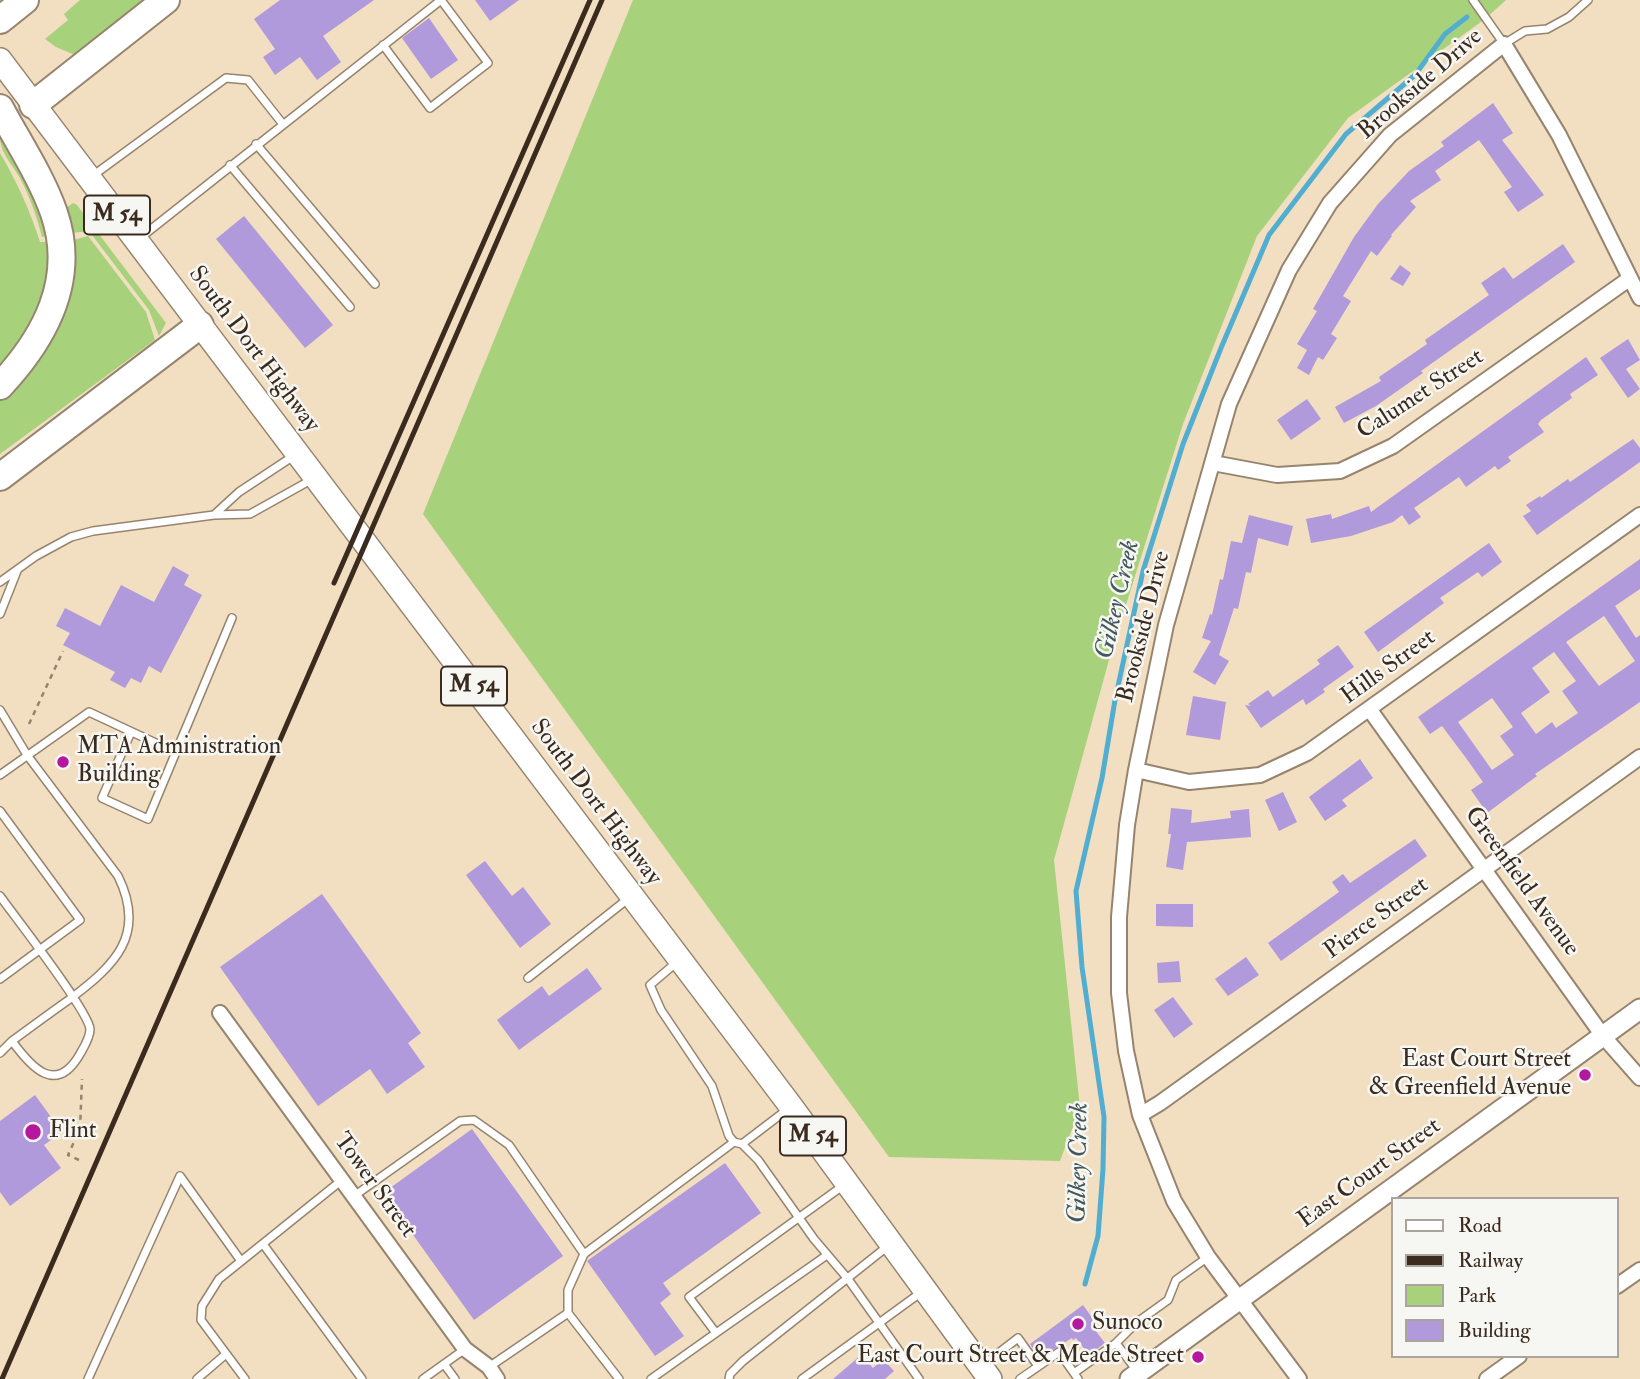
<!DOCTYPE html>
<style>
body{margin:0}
#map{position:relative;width:1640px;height:1379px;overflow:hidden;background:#f2dec0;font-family:"IM FELL Double Pica",serif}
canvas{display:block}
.legend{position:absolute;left:1391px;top:1197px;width:228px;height:161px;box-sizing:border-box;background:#f6f6f2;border:2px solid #aba49d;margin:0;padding:9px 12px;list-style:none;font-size:21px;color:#3b2a1e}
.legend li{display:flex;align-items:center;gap:14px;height:35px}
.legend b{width:35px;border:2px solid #aba49d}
</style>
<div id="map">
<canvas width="1640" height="1379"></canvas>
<ul class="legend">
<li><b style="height:9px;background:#fff"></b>Road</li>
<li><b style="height:9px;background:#3b2a1e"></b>Railway</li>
<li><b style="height:19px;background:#a8d17c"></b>Park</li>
<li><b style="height:19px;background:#b09adc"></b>Building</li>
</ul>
</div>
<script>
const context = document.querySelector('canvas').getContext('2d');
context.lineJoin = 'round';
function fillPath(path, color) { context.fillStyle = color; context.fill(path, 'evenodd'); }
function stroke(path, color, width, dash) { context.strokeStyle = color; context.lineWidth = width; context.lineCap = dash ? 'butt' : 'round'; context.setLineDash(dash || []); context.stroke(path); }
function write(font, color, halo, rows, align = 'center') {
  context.font = font + ' "IM FELL Double Pica",serif'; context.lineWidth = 5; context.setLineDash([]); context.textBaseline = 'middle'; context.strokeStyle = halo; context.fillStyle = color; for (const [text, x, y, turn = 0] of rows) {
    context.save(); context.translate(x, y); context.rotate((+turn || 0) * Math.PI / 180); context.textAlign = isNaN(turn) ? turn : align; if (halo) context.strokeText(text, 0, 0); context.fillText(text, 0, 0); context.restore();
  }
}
fillPath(new Path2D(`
 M80 0H150L75 55 56 47 45 39 68 20 64 14Z
 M633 0H1506L1485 19 1348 118 1257 236 1183 424 1112 649 1054 860 1080 1108 1060 1161 889 1157 423 514Z
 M0 137 32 194 47 236 42 237C37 217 30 197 20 178 12 164 0 153 0 137Z
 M0 153C17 182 30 210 40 242H48C51 292 31 329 0 366Z
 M73 203 77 205 166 323 159 336 149 310 89 231 72 233 66 208Z
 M88 236 146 312 155 340 0 454V399L9 390 73 240Z`), '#a8d17c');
stroke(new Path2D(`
 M1085 1284 1098 1236 1103 1169 1104 1117 1082 967 1076 891 1102 778 1115 700 1143 571 1183 444 1221 348 1269 235 1346 134 1415 75 1445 34 1467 17`), '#52aed0', 5);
fillPath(new Path2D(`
 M280 0H374L323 36 341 62 317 80 300 57 275 75 263 57 275 49 254 19Z
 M475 0H519L490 21Z
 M429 18 458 60 431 79 402 38Z
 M1493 103 1513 133 1502 140 1544 195 1518 212 1504 192 1512 187 1479 140 1435 171 1441 180 1410 201 1416 207 1391 235 1392 236 1377 256 1371 251 1343 296 1351 301 1331 334 1337 338 1323 360 1318 357 1309 375 1297 368 1307 350 1297 344 1317 311 1313 309 1354 237 1378 204 1409 171 1444 146 1441 142Z
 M244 216 333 325 305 348 216 239Z
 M1563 244 1575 262 1421 371 1423 373 1376 406 1344 423 1335 407 1381 381 1379 377 1427 344 1425 340 1489 295 1481 283 1504 267 1513 279Z
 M1400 265 1411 273 1403 286 1390 279Z
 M1628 339 1640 360 1626 369 1640 389 1628 398 1600 358Z
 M1586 357 1598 375 1570 394 1572 398 1541 420 1538 424 1544 432 1508 457 1511 461 1498 470 1495 466 1466 487 1459 477 1414 508 1421 517 1409 525 1402 515 1393 522 1351 536 1311 543 1306 519 1331 514 1332 519 1369 506 1371 512Z
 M1307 399 1321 419 1291 440 1277 420Z
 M1633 439 1640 448V462L1537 535 1523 516 1531 511 1526 505 1540 496 1541 498 1568 479 1570 482Z
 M1249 515 1293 526 1288 546 1258 538 1251 573 1246 572 1238 609 1234 608 1219 655 1229 661 1215 685 1193 672 1211 641 1202 638 1210 614 1212 615 1220 579 1223 580 1231 541 1242 543Z
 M1489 543 1502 562 1482 577 1478 572 1440 598 1444 603 1378 652 1364 632Z
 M1640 559V589L1615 606 1636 638 1640 635V702L1535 774 1537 776 1487 813 1471 790 1483 782 1466 758 1442 726 1430 734 1418 717ZM1604 616 1635 661 1599 686 1566 642ZM1554 652 1576 681 1562 691 1578 713 1556 728 1552 722 1536 734 1521 713 1550 692 1532 668ZM1492 698 1513 727 1500 736 1514 755 1492 770 1458 722Z
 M173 566 189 575 184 585 202 595 161 673 149 666 141 683 131 678 125 688 110 680 115 672 63 645 70 633 56 626 65 608 100 626 121 585 154 602Z
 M1338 645 1354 667 1323 689 1325 692 1306 705 1303 699 1261 728 1245 705 1251 706 1248 704 1268 690 1273 697 1320 664 1317 660Z
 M1193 696 1226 702 1220 740 1186 735Z
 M1360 759 1373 778 1342 800 1347 806 1325 821 1309 797Z
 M1283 792 1297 822 1279 831 1265 800Z
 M1171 808 1192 810 1191 823 1231 818 1230 811 1249 809 1251 837 1187 842 1183 870 1166 867 1171 834H1168Z
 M1415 839 1427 856 1281 961 1268 943 1339 892 1332 882 1343 874 1350 883Z
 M485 861 512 896 523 887 551 924 520 948 466 875Z
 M322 894 421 1033 408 1043 425 1067 387 1094 370 1069 318 1106 220 967Z
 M1156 904H1193V927L1156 926Z
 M1246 957 1259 975 1228 996 1215 979Z
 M1179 961 1181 982 1158 983 1157 963Z
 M587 968 602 989 519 1050 497 1020 542 986 549 996Z
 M1173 997 1193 1024 1174 1038 1154 1010Z
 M35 1095 62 1132 44 1145 61 1168 10 1206 0 1192V1121Z
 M472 1129 563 1256 474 1320 383 1193Z
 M725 1163 761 1213 663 1283 671 1294 660 1303 684 1336 655 1356 587 1261Z
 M1083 1305 1096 1323 1092 1326 1105 1343 1089 1355 1076 1338 1073 1340 1072 1338 1040 1358 1030 1344Z
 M861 1355 873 1368 883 1359 894 1371 885 1379H833Z`), '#b09adc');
const lane = new Path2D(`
 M1473 0 1504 44 1525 31 1547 29 1569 17 1588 0
 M383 45 430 108 488 63 441 0
 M256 144 375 284
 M230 165 350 307
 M91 177 226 78 248 80 282 123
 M140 238 441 0
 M215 514 239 492 295 455
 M0 582 36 556 71 537 93 531 214 515 250 514 311 480
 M0 614 17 571
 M0 710 27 755 118 876C147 935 115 965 70 999 50 1013 31 1027 12 1041L0 1053
 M131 732 102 798 148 819 232 618
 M0 775 89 712 175 752
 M0 811 80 920 0 979
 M0 896C15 917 88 1010 90 1029 90 1038 84 1047 80 1054 56 1096 31 1067 12 1041
 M677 962 650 985 661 1010 712 1086 729 1136 734 1142 742 1144 758 1160 814 1239 848 1279 919 1379
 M528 978 629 898
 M742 1144 788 1109
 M354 1196 460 1121 474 1120 509 1145 584 1254 568 1290V1313L489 1367
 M263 1244 362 1379
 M584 1254 734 1142
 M827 1255 716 1333 689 1297 844 1185
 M568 1313 619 1379
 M1116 1343 1136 1323 1168 1300 1176 1280 1208 1257
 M444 1364 455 1379
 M983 1365 1018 1338 1038 1366
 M88 1379 180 1176 241 1261
 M197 1379 226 1354
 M245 1379 201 1320 202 1306 219 1279 342 1180
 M423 1379 465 1349
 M651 1379 716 1333
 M729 1379 730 1374 743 1361 888 1246
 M802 1379 923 1291
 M1020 1379 1059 1352 1074 1373
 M1078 1379 1074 1373 1116 1343 1137 1371`);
const street = new Path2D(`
 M1213 463 1277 475 1340 471 1393 446 1629 279
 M1370 710 1603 1036 1640 1078
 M1136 770 1189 782 1260 775 1307 753 1640 515
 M220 1013 465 1349 489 1367 497 1379
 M1140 1115 1160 1103 1640 757
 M1617 1286 1640 1270
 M1299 1379 1208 1257 1174 1201 1140 1115 1126 1051 1119 993V917L1127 825 1136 770 1166 625 1229 404 1289 270 1330 203 1390 135 1504 44 1559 135 1640 298
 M1487 1379 1519 1356`);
const secondary = new Path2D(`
 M1130 1379 1640 1009`);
const primary = new Path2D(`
 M0 60 790 1105 990 1379`);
const highway = new Path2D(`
 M0 20 25 0
 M33 105 166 0
 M0 108C18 142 41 176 54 213 77 280 45 338 0 386
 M0 477 200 325`);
stroke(lane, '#96846f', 10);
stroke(street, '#96846f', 18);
stroke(secondary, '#96846f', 23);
stroke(primary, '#96846f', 26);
stroke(highway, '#96846f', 30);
stroke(new Path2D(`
 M29 724 63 651
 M79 1160 68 1155 80 1129 82 1079`), '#96846f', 2.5, [5, 5]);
stroke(lane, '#fff', 7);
stroke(street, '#fff', 14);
stroke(secondary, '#fff', 19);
stroke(primary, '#fff', 23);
stroke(highway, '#fff', 26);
stroke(new Path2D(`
 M334 583 590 0
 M2 1379C203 920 400 459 602 0`), '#3b2a1e', 5);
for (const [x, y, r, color] of [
 [63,762,7,"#b5179e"],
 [1585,1075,7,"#b5179e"],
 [33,1132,9,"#b5179e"],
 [1078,1324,7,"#b5179e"],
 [1198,1357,7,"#b5179e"]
]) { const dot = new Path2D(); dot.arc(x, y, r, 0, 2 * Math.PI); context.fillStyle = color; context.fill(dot); stroke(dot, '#f6f6f2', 2.5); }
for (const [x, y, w] of [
 [117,215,66],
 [474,686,66],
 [813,1136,66]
]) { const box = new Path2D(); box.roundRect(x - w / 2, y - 19.5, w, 39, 5); context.fillStyle = '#f6f6f2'; context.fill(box); stroke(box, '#3b2a1e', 2); }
write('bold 23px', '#3b2a1e', null, [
 ["M 54",117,215],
 ["M 54",474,686],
 ["M 54",813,1136]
]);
write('24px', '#3b2a1e', '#f6f6f2', [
 ["Brookside Drive",1421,85,-41],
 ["South Dort Highway",253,350,53],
 ["Calumet Street",1421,395,-33],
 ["Brookside Drive",1145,627,-76],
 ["Hills Street",1389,668,-36],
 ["South Dort Highway",595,803,53],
 ["Greenfield Avenue",1521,882,54],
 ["Pierce Street",1377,919,-36],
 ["East Court Street",1370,1174,-36],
 ["Tower Street",374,1186,54]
]);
write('24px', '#3b2a1e', '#f6f6f2', [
 ["MTA Administration",77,748],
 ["Building",77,776],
 ["East Court Street",1571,1061,"right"],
 ["& Greenfield Avenue",1571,1089,"right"],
 ["Flint",49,1132],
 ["Sunoco",1092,1324],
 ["East Court Street & Meade Street",1184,1357,"right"]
], 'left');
write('italic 26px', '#43585c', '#f6f6f2', [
 ["Gilkey Creek",1119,600,-77],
 ["Gilkey Creek",1080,1163,-89]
]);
</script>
